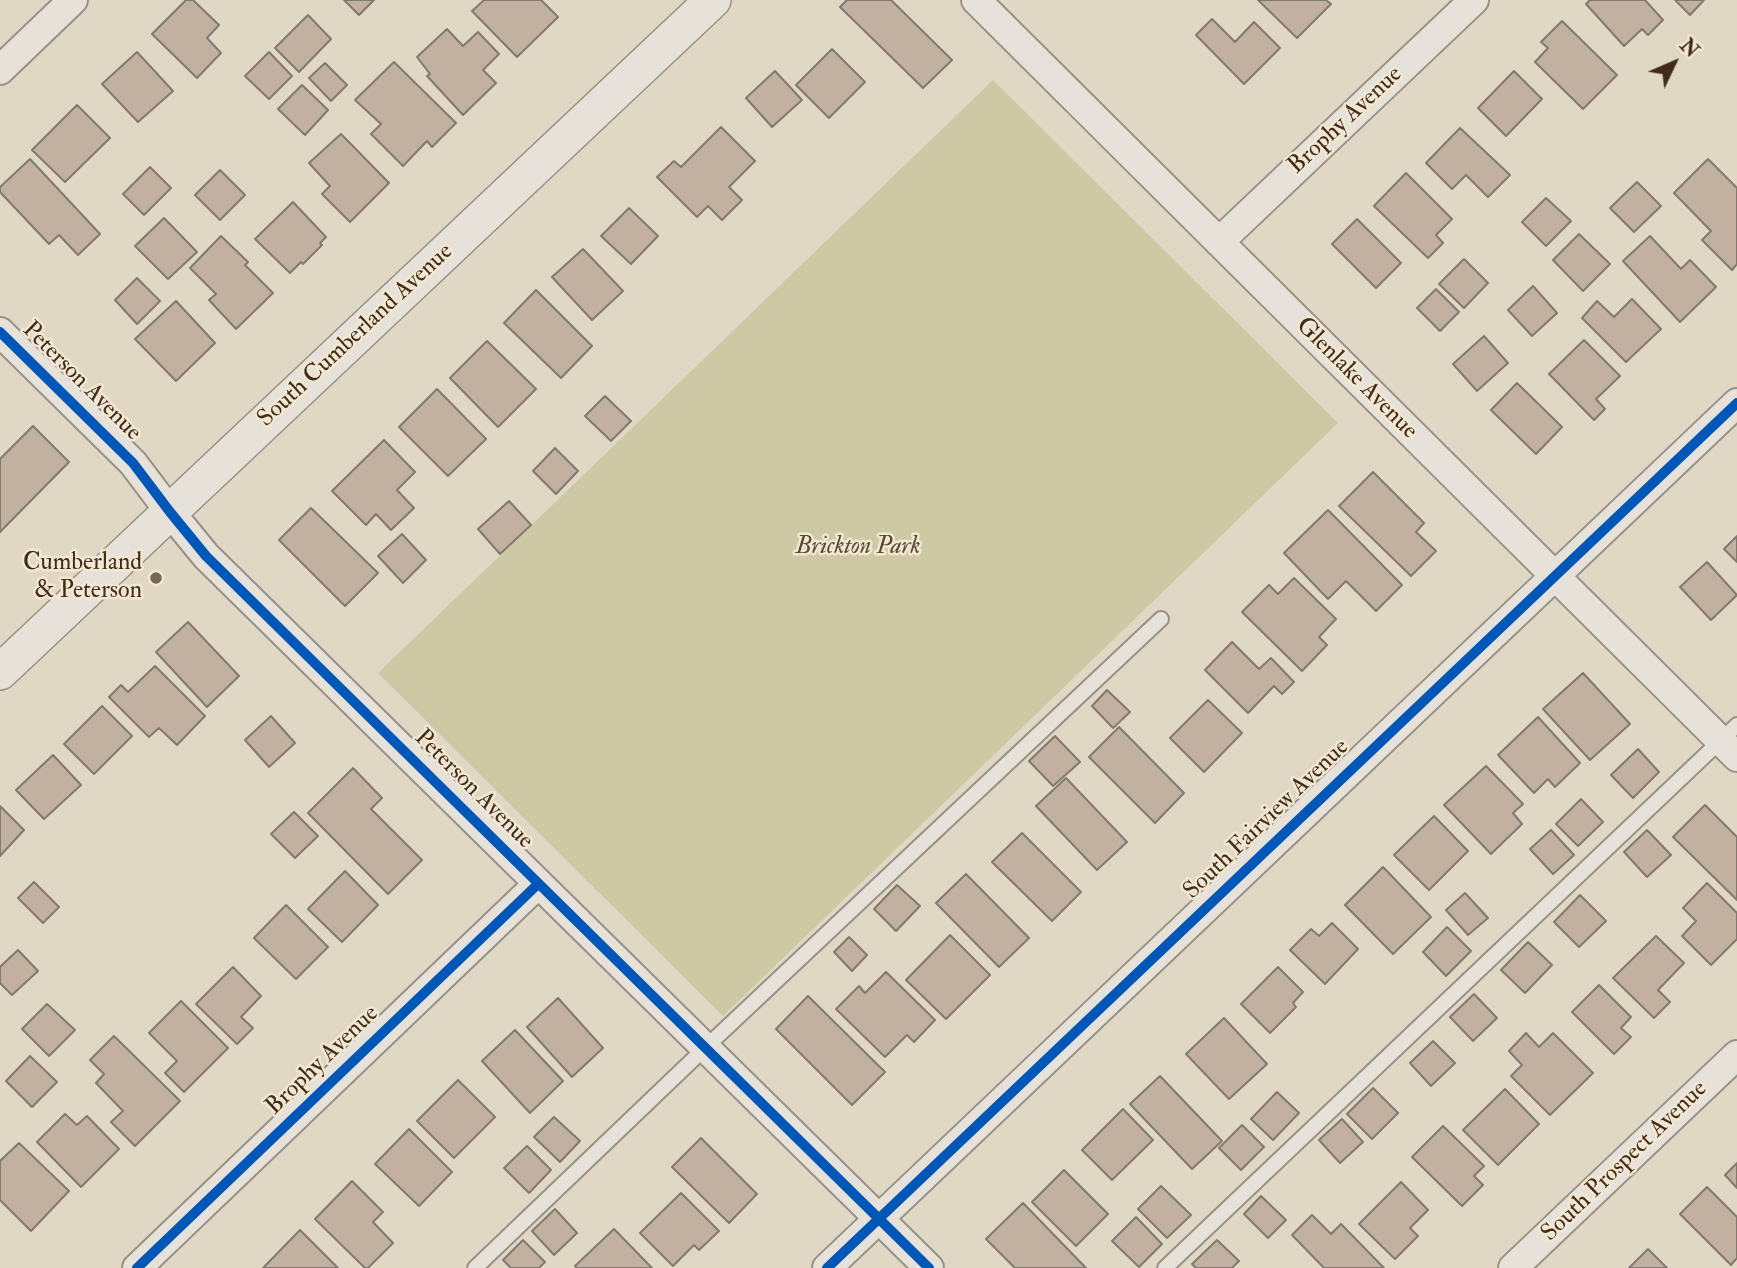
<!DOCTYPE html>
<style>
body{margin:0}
#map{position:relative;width:1737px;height:1268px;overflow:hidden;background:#e0d7c5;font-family:"IM FELL Double Pica",serif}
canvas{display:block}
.north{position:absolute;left:1639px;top:28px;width:70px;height:70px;-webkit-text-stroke:5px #f2e8d2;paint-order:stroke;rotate:46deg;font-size:19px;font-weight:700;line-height:28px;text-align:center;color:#412b1d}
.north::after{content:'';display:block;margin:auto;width:24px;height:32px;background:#412b1d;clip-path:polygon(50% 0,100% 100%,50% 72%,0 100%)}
</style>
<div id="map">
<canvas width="1737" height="1268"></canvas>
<div class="north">N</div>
</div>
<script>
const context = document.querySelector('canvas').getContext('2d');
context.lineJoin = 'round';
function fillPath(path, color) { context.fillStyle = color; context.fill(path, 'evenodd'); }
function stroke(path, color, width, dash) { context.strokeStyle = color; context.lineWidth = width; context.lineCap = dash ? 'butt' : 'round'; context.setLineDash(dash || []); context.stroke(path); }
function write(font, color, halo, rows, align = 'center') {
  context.font = font + ' "IM FELL Double Pica",serif'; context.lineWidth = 5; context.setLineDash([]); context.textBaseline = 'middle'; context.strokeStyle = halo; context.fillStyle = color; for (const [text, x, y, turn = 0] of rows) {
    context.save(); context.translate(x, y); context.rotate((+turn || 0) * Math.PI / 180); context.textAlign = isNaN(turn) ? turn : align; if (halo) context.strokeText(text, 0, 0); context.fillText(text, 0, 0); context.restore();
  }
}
fillPath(new Path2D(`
 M993 80 1338 423 723 1016 378 673Z`), '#cec9a5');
const building = new Path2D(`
 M186 0H193L219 25 207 38 221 53 197 78 152 34Z
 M344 0H374L359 15Z
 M484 0H541L558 17 517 57 472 11Z
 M847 0H891L952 60 923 88 840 7Z
 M1258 0H1326L1331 4 1297 38Z
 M1590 0H1645L1663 20 1648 35 1642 29 1624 46 1586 4Z
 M1675 0H1704L1690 15Z
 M308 15 331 39 299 72 275 48Z
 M1212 19 1235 42 1254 22 1280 48 1244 84 1196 35Z
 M1562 21 1617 75 1583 109 1535 62 1548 48 1541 42Z
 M447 29 463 46 478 32 499 54 483 70 496 83 463 115 427 76 430 74 417 57Z
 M832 49 865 82 829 118 796 85Z
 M137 52 173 91 138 122 102 84Z
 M269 52 292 76 269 99 245 76Z
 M394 62 456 123 432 147 427 141 403 166 371 134 381 124 355 100Z
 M325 63 347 85 331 101 309 78Z
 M775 71 802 100 772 127 746 98Z
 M1514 71 1542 99 1506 136 1478 108Z
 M302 85 328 110 305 135 278 109Z
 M77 105 110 138 65 182 32 150Z
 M721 127 755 161 729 187 742 200 722 220 708 206 697 217 657 177 674 161 681 167Z
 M1460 128 1510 175 1488 197 1466 175 1452 189 1426 163Z
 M341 134 389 183 350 222 322 194 330 186 309 163Z
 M30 159 100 234 78 255 59 235 49 244 0 192V187Z
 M1708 159 1737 188V264L1732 270 1702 240 1711 231 1674 193Z
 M150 167 171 188 144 215 123 194Z
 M220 170 245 195 220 220 195 195Z
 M1406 173 1452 219 1436 235 1443 243 1428 258 1374 206Z
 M1637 182 1661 206 1634 232 1610 208Z
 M1546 198 1571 221 1546 246 1522 222Z
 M293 202 326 237 320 243 322 245 303 264 301 262 290 273 255 239Z
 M629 208 658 236 631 264 601 236Z
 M164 218 197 252 168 279 135 246Z
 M1357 219 1401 263 1376 288 1332 244Z
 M1579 234 1610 264 1583 291 1553 260Z
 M221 236 248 262 245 265 273 293 236 329 209 300 216 294 190 268Z
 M1650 236 1681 269 1690 260 1716 287 1680 322 1623 261Z
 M583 249 623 291 592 320 552 277Z
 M1464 259 1488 283 1464 308 1439 284Z
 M137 278 160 301 137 324 115 300Z
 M1533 286 1557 313 1532 336 1508 310Z
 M1436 289 1459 312 1440 331 1417 308Z
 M536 290 592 346 561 378 504 323Z
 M1632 299 1661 329 1626 362 1582 318 1597 301 1614 317Z
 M176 301 215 343 176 381 135 339Z
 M1484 336 1508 363 1477 391 1453 364Z
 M1584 340 1620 376 1596 399 1605 409 1594 420 1549 374Z
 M487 341 536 389 498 427 450 378Z
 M1517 383 1562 427 1536 454 1491 410Z
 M437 389 486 439 448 476 399 427Z
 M605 396 631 421 611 441 585 416Z
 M33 426 69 462 0 532V459Z
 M384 440 415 472 397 490 414 508 391 530 376 514 366 525 332 491Z
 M555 448 578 471 556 494 533 471Z
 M1373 472 1424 523 1416 532 1436 551 1411 576 1339 506Z
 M509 501 531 525 500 554 478 529Z
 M311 508 378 573 345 606 279 540Z
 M1328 510 1402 585 1376 611 1346 581 1328 599 1284 553Z
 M402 534 426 560 403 583 378 556Z
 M1737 536V562L1724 549Z
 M1707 562 1737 595 1711 620 1680 587Z
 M1294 578 1336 619 1319 637 1327 645 1302 671 1242 612 1269 585 1278 594Z
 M188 622 239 676 207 707 156 652Z
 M1232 642 1259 669 1271 658 1294 682 1282 694 1274 686 1248 713 1205 670Z
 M155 666 205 716 177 745 159 728 149 737 109 697 121 685 128 692Z
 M1583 673 1630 724 1590 760 1543 709Z
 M1107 690 1130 712 1113 728 1092 706Z
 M1208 700 1242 733 1204 772 1170 738Z
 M102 706 132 736 94 774 64 744Z
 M271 716 295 743 269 767 245 740Z
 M1538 717 1580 763 1555 787 1548 779 1534 793 1498 755Z
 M1119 727 1184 793 1155 823 1089 757Z
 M1055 736 1080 762 1053 786 1029 761Z
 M1638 749 1659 772 1633 798 1611 775Z
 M53 755 81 785 44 819 16 790Z
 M1486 766 1523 804 1513 813 1522 824 1491 854 1444 805Z
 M353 768 382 798 371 809 422 860 388 894 308 813Z
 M1066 778 1127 842 1097 870 1036 806Z
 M1581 799 1603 822 1578 846 1556 824Z
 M1705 805 1737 837V900L1673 837Z
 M0 806 24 830 0 856Z
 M294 812 318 836 295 858 271 834Z
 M1434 816 1468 851 1429 890 1394 855Z
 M1551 830 1574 855 1553 874 1530 849Z
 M1647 830 1671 855 1647 877 1624 852Z
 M1022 833 1081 892 1052 921 992 862Z
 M1383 867 1431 917 1393 954 1345 905Z
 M345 871 378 905 342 942 308 909Z
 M966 874 1029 938 999 967 936 903Z
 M34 882 59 907 43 923 18 898Z
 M1707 883 1737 913V939L1711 965 1682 936 1696 921 1683 908Z
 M897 885 920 906 896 931 874 909Z
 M1465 893 1488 918 1468 935 1446 910Z
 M1580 895 1606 921 1579 947 1554 922Z
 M286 905 328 947 296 979 254 938Z
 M1332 923 1358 949 1325 984 1290 950 1311 929 1319 936Z
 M1447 927 1471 951 1446 976 1423 952Z
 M950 935 990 975 946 1019 906 980Z
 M1656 936 1684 963 1658 990 1670 1002 1654 1018 1613 978Z
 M849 937 867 955 852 971 834 952Z
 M1528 942 1552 965 1525 993 1501 970Z
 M18 950 38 971 12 995 0 983V967Z
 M233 967 261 996 241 1017 253 1028 237 1044 196 1004Z
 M1278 967 1303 992 1293 1003 1296 1007 1270 1033 1241 1004Z
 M886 972 935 1020 914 1042 907 1035 885 1057 836 1009 859 986 865 993Z
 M1599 985 1631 1017 1621 1028 1631 1037 1614 1054 1572 1012Z
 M1474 994 1497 1018 1473 1041 1450 1017Z
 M808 996 885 1072 852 1105 776 1029Z
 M558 998 603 1048 572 1077 527 1027Z
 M181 1001 228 1048 184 1092 165 1073 177 1061 149 1033Z
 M47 1004 75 1030 49 1056 22 1029Z
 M1224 1018 1267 1064 1229 1099 1186 1054Z
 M515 1030 563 1081 530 1113 482 1061Z
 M1526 1033 1539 1047 1553 1033 1593 1073 1550 1115 1511 1076 1522 1065 1509 1051Z
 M114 1036 180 1101 135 1146 111 1122 123 1111 96 1083 104 1074 90 1060Z
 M1433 1041 1455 1063 1431 1086 1410 1063Z
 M30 1056 57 1082 32 1107 6 1081Z
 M1160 1076 1222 1141 1192 1169 1130 1104Z
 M458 1080 495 1117 454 1158 417 1121Z
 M1373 1088 1398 1113 1372 1139 1347 1114Z
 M1505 1089 1539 1124 1498 1165 1463 1130Z
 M1277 1092 1299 1113 1273 1140 1251 1119Z
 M1123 1109 1153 1140 1112 1180 1082 1150Z
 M65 1114 77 1125 87 1116 119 1149 81 1187 37 1142Z
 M554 1117 580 1141 560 1162 534 1137Z
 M1342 1119 1363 1142 1340 1163 1319 1140Z
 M1242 1125 1264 1147 1241 1170 1219 1148Z
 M1443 1126 1484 1166 1474 1176 1483 1185 1462 1206 1412 1157Z
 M409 1129 452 1172 419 1206 375 1164Z
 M701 1138 757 1194 729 1223 672 1167Z
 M19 1143 69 1191 31 1231 0 1200V1161Z
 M527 1146 551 1170 529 1193 504 1168Z
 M1737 1163V1188L1725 1175Z
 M1064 1170 1108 1214 1076 1246 1032 1202Z
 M352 1181 383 1212 373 1222 393 1243 368 1268H365L315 1219Z
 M1401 1182 1428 1210 1410 1228 1418 1236 1395 1259 1359 1224Z
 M1161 1186 1191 1215 1167 1238 1138 1209Z
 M1707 1187 1737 1217V1258L1731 1265 1680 1214Z
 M681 1193 719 1231 699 1250 694 1245 673 1266 640 1233Z
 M1261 1196 1286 1220 1268 1238 1244 1214Z
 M1023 1203 1086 1268H1015L986 1239Z
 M555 1209 577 1233 554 1255 532 1231Z
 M1312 1215 1331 1234 1341 1224 1384 1268H1324L1292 1235Z
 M1136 1217 1162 1244 1139 1267 1112 1241Z
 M614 1229 652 1268H577L575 1266Z
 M300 1230 338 1268H263Z
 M523 1240 545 1262 539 1268H511L503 1260Z
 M1217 1240 1239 1261 1232 1268H1196L1192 1264Z
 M1648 1249 1667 1268H1629Z`);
fillPath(building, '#c2b0a1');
stroke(building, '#827a6f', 2);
const service = new Path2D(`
 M475 1268 705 1048 1161 619
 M1165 1268 1737 725`);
const minor = new Path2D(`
 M976 0 1737 757
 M0 70 73 0
 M1219 242 1474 0
 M0 332 133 463 170 512 206 556 929 1268
 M137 1268 538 884
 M827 1268 1737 403
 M1513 1268 1737 1055`);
const tertiary = new Path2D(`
 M0 672 713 0`);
stroke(service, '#999185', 18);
stroke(minor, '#999185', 32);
stroke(tertiary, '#999185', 38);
stroke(service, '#e7e2d9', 14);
stroke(minor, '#e7e2d9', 28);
stroke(tertiary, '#e7e2d9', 35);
stroke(new Path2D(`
 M0 332 133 463 170 512 206 556 929 1268
 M137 1268 538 884
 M827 1268 1737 403`), '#0057b8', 10);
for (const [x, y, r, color] of [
 [156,578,7,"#796758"]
]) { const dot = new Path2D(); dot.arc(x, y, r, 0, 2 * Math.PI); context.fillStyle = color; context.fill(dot); stroke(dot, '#f2e8d2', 2.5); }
write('24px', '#412b1d', '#f2e8d2', [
 ["Brophy Avenue",1346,121,-43],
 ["South Cumberland Avenue",356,336,-43],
 ["Glenlake Avenue",1356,379,45],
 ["Peterson Avenue",81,382,45],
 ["Peterson Avenue",473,790,45],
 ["South Fairview Avenue",1267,820,-44],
 ["Brophy Avenue",323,1061,-44],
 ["South Prospect Avenue",1625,1162,-44]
]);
write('italic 24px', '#5a4833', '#f2e8d2', [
 ["Brickton Park",858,548]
]);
write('24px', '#412b1d', '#f2e8d2', [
 ["Cumberland",142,564],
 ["& Peterson",142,592]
], 'right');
</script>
